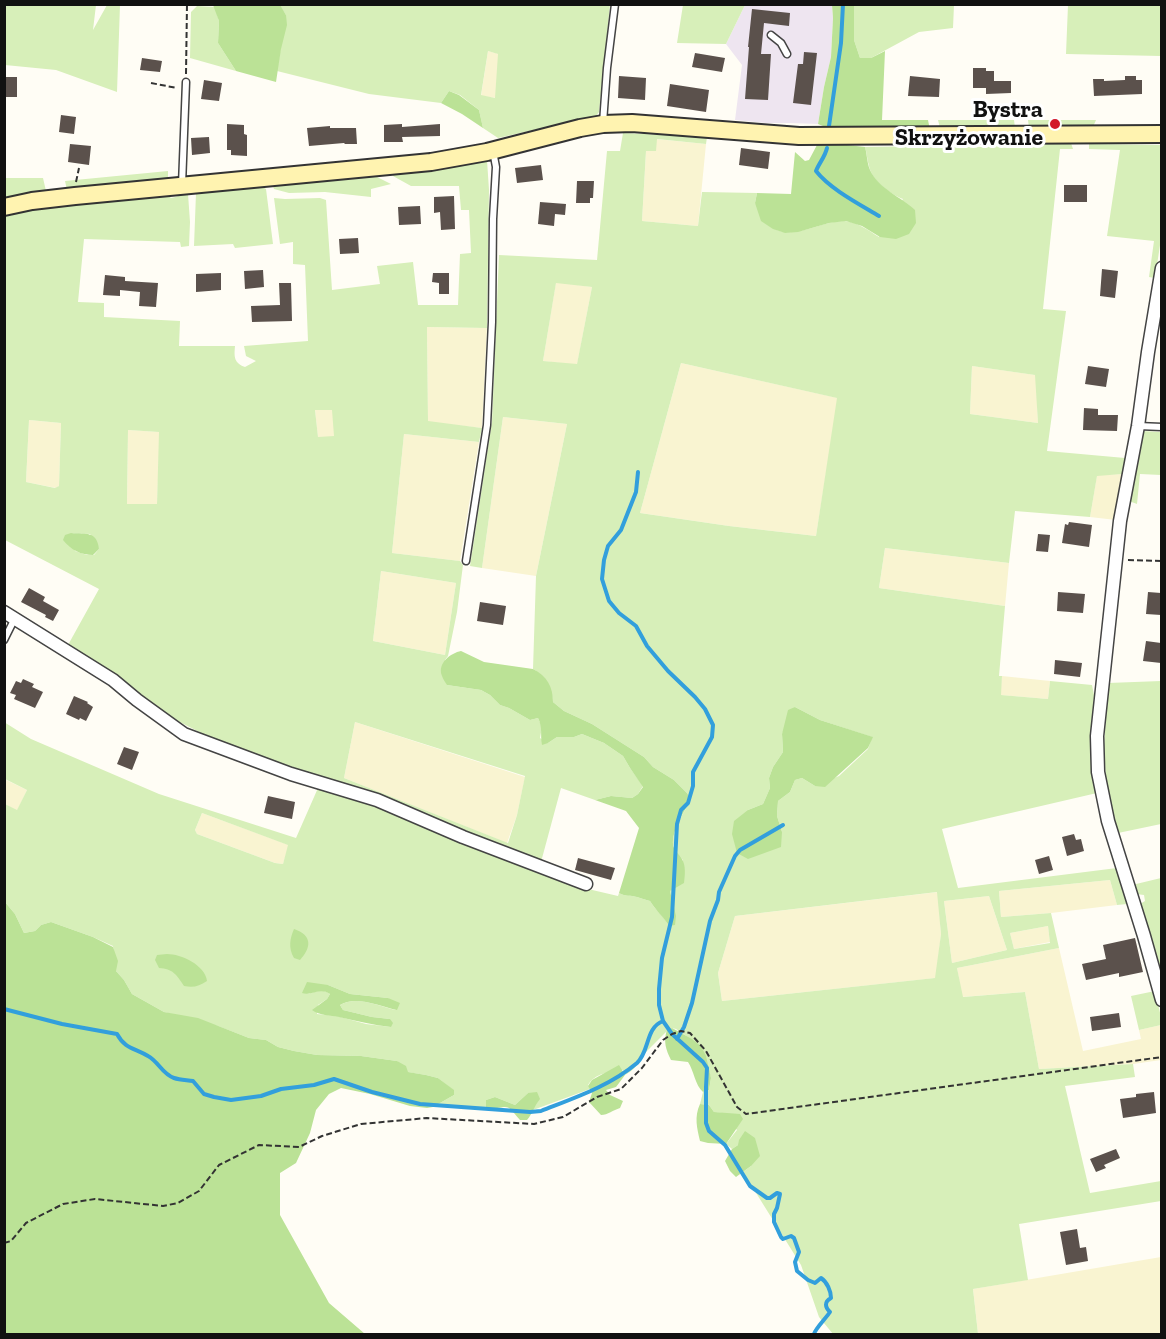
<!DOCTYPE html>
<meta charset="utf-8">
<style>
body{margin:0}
#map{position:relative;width:1166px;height:1339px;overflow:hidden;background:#fffdf5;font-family:"Zilla Slab",serif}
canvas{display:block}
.frame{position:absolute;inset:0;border:6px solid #111;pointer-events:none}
</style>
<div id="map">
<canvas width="1166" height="1339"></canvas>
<div class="frame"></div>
</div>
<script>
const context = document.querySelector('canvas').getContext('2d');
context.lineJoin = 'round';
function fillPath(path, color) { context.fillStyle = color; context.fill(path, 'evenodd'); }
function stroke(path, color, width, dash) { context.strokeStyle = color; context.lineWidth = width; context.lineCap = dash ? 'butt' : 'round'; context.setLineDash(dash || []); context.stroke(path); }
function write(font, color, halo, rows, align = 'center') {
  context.font = font + ' "Zilla Slab",serif'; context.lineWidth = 6; context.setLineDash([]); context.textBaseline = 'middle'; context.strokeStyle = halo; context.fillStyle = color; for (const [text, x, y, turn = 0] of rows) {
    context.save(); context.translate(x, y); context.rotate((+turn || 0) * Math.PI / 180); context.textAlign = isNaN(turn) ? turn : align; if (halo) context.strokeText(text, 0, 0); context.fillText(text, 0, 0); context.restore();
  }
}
fillPath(new Path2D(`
 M745 5H832L833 18 831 57 824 87 818 124 789 123H766L735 120 742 65 726 44Z`), '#eee5f0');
fillPath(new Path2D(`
 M488 51 499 54 496 98 481 96Z
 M656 139 706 144 698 226 642 221 646 151Z
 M556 282 592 287 577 365 543 361Z
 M427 327 487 328 482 428 428 422Z
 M681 363 838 398 816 536 729 526 640 513Z
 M972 366 1036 375 1038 423 970 414Z
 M315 410H333L335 437 318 438Z
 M503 417 567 424 536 576 482 568Z
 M29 420 61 423 59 486 56 488 26 482Z
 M128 430 160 432 157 504H127Z
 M404 434 479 442 460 561 392 553Z
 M1122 474 1116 520 1090 517 1097 475Z
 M885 548 1009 563 1005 606 879 588Z
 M381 571 456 583 445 655 373 641Z
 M1002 676 1050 681 1048 699 1000 695Z
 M355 722 525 777 517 815 507 843 344 778Z
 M4 779 27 790 17 811 5 804Z
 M202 813 289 845 283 864 275 863 197 834 195 830Z
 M1110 880 1117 905 1051 913 1001 917 999 891Z
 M938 892 941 934 936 978 722 1001 718 973 735 916Z
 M989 896 1007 950 952 963 944 901Z
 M1048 926 1050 942 1014 949 1010 933Z
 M1059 948 1083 1051 1141 1039 1139 1030 1161 1025V1060L1133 1064 1039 1069 1025 992 962 997 957 968Z
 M1161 1257V1334H978L973 1289Z`), '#f9f4d1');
fillPath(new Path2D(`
 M5 5H96L93 30 107 5H120L117 92 56 70 5 65Z
 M279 5H610L599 112 596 116 498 138 483 128 479 110 460 95 449 91 441 103 369 94 277 71 286 15ZM488 51 498 54 495 98 481 95Z
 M683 5V4L745 5 726 44 677 43Z
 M854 5H954L953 28 919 32 871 58H860L854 40Z
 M1068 5H1161V56L1066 54Z
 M197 6 215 7 219 21 218 43 236 71 190 58 191 12Z
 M938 120H1014L1015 128H940Z
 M1028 120H1096L1093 127 1029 128Z
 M623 133 707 137 706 144 657 139 656 151H646L642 221 698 226 702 192 757 193 755 203C761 211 767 225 775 229 794 240 823 220 845 221 858 222 869 231 879 237L903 199C890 194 872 181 869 166 867 160 867 153 865 147L932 146 982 147 1071 143 1073 149H1060L1043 309 1066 311 1047 451 1125 458 1122 474 1097 476 1090 517 1015 511 1009 563 885 548 879 588 1005 606 999 676H1002L1001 695 1048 699 1050 681 1092 685 1094 695 1091 761 1097 793 942 829 958 888 1117 868 1127 904 1117 905 1110 880 999 891 1001 917 1051 913 1059 948 957 968 963 997 1025 992 1039 1069 1133 1064 1135 1077 1065 1086 1090 1193 1161 1181V1201L1019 1224 1028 1280 973 1289 978 1334H833L819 1317 801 1265 743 1172 751 1166 738 1145 732 1149 726 1144 737 1130 722 1113 714 1112 709 1105 700 1104 703 1092 709 1090 711 1078 701 1046 676 1029 672 1028 667 1031 638 1060C637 1067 632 1071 625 1075L623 1070C610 1072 595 1073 588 1085L590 1089 533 1110 535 1104 528 1093 515 1105 495 1097 486 1100V1107H433L454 1095 453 1090 438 1078 426 1075 407 1072 397 1061 361 1056 317 1055 294 1051 278 1047 266 1040 249 1038 218 1026 164 1012 132 994 124 980 116 971 113 946 93 937 51 922 41 925 35 931 24 933 15 914 5 902V804L17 810 27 790 5 779 4 722 31 739 159 794 296 838 318 788H326L388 810 588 889 618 896 619 893C626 897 630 895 637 897 641 898 645 900 650 901 656 911 664 916 669 926L672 901 670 891 673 888 683 860C680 856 675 851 674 847 669 835 685 810 691 800L687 793 674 780 653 767 644 757 592 724 564 711 553 702C553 690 544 675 533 669L536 576 567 424 503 417 482 568 470 566 492 421 499 255 597 260 607 151H620ZM556 283 592 287 577 364 543 361ZM681 363 837 398 816 536 729 526 640 513ZM972 366 1035 375 1038 423 970 414ZM795 707 820 720 872 737 868 749 839 776 815 786 802 778 795 780 790 792 778 801 777 816 782 832 748 810 763 804 770 788 769 778 773 767 783 752 782 734ZM202 813 288 845 283 864 275 863 197 834 195 830ZM937 892 941 934 935 978 722 1001 718 973 735 916ZM989 896 1007 950 952 963 944 901ZM1048 926 1050 943 1014 949 1010 933ZM328 985 350 994 388 998 396 1010C379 1006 356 995 340 1005L343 1010 372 1017 390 1019 391 1027 366 1024 337 1016 317 1014 318 1005 327 999 330 994C323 988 315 992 307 994Z
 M1089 144 1161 145 1162 232 1155 278 1149 277 1154 241 1107 236 1120 150 1089 149Z
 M487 160 489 190 487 328 427 327 428 421 482 428 479 442 404 434 392 553 460 561 463 565 457 612 448 656 445 660 447 685 481 690 490 695 500 705 509 708 530 720 538 718 542 727 540 738 548 743 557 737H574L582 734 604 743 623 756 630 768 643 786 638 794 632 798 611 796 595 800 561 788 541 862 215 740 168 716 110 670 68 645 99 589 5 540 4 305H6L4 300 5 215 50 207 169 196 171 198C177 197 182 194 188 194L190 222 189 246 181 247 180 242 84 239 78 302 104 303V317L180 321 179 346H235C234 357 234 363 245 367L256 361 246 356 244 346 308 341 305 265 293 264V242L280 244 274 198 285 199 320 198 326 200 332 290 380 284 377 266 413 262 418 305H458L460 254 471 253 469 210H461L459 186H411L393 176 394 173 413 172ZM315 410H332L334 436 318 437ZM29 420 61 423 59 486 55 488 26 482ZM128 430 159 432 157 504H127ZM71 533 90 534 99 549 94 555H87L75 551ZM381 571 456 583 445 655 373 641ZM355 722 525 776 517 815 508 843 344 778Z
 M168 171V181L67 190 65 181Z
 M365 174 373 175 391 184 371 189V197L325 192 289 193 274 189 273 186 354 179Z
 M5 178H43L46 191 37 194 5 199Z
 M261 186 266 189 273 244 235 248 233 244 194 246 196 193Z
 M1141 431 1161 432V475L1140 474 1137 504 1129 501Z
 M1161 681V824L1118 833 1106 780 1104 747 1108 683Z
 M1161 878V977L1140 904 1145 901 1144 895 1136 894 1132 885Z
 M1155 991 1161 1017V1025L1139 1030 1131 996Z`), '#d7efb9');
fillPath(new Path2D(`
 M213 5H280L286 15 287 25 281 49 276 82 236 71 218 43 219 21Z
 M832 5H854V40L860 58H871L885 51 882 120H928L930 130 828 128 818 124 824 87 831 57 833 18Z
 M449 91 459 95 479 110 483 128 462 114 441 103Z
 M817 145H847L865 147C867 154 867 163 870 170 878 188 901 197 915 210L916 223 909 234 896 239 880 237 862 226 846 221 829 223 798 232 785 233 773 229 761 221 755 203 757 193 791 194 795 152 805 161 809 160Z
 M71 533C86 534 97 531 99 549L93 555C81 555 71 550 63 540L65 535Z
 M461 651 484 662 533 669C547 676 553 687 553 702L564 711 592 724 644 757 653 767 674 780 687 793 691 800C684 811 669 835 674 848 676 852 680 855 682 859 686 866 685 875 684 883L670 891 676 916 675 925 669 926C664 917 656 911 650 901 645 900 641 898 637 897 630 895 626 897 619 893L639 828 626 811 595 800 611 796 632 798 638 794 643 787 630 768 623 756 604 743 582 734 574 737H557L548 743 542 745C540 734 543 728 538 718L530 720 509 708 500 705 490 695 481 690 447 685C445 682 443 679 442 676 437 663 451 653 461 651Z
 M795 707 820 720 873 737 868 748 825 787 815 786 802 778 795 780 790 792 778 801 777 816 782 832 781 847 748 859 737 853 732 834 734 821 748 810 763 804 770 788 769 778 773 767 783 752 782 734 788 710Z
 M5 902 15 914 24 933 35 931 41 925 51 922 93 937 113 947 118 961 116 971 124 980 132 994 164 1012 198 1018 249 1038 266 1040 278 1047 294 1051 317 1055 361 1056 397 1061 406 1066 408 1072 426 1075 438 1078 454 1090V1095L433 1107 427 1108 410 1106 370 1094 341 1088 329 1094 316 1110 310 1133 296 1163 280 1173V1215L329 1303 365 1334H5Z
 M294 929C312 935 312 947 300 960L294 958C288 948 290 938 294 929Z
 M167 954C181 954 205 965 207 981 199 986 194 988 184 986 176 974 173 969 159 968L155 960 157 955Z
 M307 982 328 985 350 994 388 998 400 1003 397 1010C380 1006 355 995 340 1005L343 1010 372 1017 390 1019 393 1023 391 1027C373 1025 357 1021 339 1017 330 1015 320 1016 312 1010L327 999 330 994C320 987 312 996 302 993Z
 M672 1028 692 1039 701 1046 706 1056 711 1078 709 1090 703 1092C695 1085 694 1071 688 1062L671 1060C666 1050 663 1041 667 1030Z
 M619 1065 625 1075 616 1087 606 1090 610 1095 623 1101 620 1108C613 1110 608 1115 601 1115L589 1102 592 1093 588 1086 592 1080Z
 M537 1092 540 1099C534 1106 533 1113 527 1120H520C505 1103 511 1107 489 1109L486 1107V1100L495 1097 515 1105 528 1093Z
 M700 1104 709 1105 714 1112 740 1114 743 1119 726 1144 708 1143 700 1141C697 1128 694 1117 700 1104Z
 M745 1131 755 1138 760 1156 751 1166 736 1177 730 1171 725 1161 732 1149 738 1145 739 1140Z`), '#bbe296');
stroke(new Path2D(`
 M829 126 841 43 843 4
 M827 148C825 157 819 163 816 171 830 189 859 204 879 216
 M638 472 636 492 621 530 608 546 604 560 602 579 609 601 619 613 636 626 647 646 668 671 695 697 705 709 713 725 712 737 693 772V786L688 803 681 810 677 824 672 917 662 958 659 989V1005L663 1021
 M4 1009 62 1024 117 1034C125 1049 135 1048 148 1056 159 1062 162 1074 174 1078 180 1080 187 1080 193 1081L204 1094 214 1097 231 1100 261 1096 281 1089 314 1085 334 1079 372 1092 420 1104 530 1112 541 1111C574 1098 610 1086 637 1063 650 1051 645 1028 663 1021L672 1034 703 1062 707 1068 706 1087V1123L709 1131 725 1145 750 1186 767 1198H770L777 1193 780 1194 777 1208 774 1214V1222L781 1237 783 1239 791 1236 794 1238 799 1252 795 1262 797 1271 808 1280 815 1283 821 1278C827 1282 831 1291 831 1298 824 1302 825 1307 830 1312 826 1318 815 1329 814 1334
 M677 1039 684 1027 692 1003 710 921 718 900 719 892 735 856 740 850 783 825`), '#329fdc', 4);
fillPath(new Path2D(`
 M752 9 790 13 789 26 764 23 761 54H771L768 100 745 99 749 47H748Z
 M804 52 817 53 811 105 793 103 798 64H803Z
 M695 53 725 58 722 72 692 67Z
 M142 58 162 61 160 72 140 70Z
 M973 68H986V71H994V81H1011V93L986 94V88H973Z
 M619 76 646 78 645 100 618 98Z
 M910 76 940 79 939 97 908 96Z
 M1125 76H1136V80H1142V94L1094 96 1093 79H1104V81L1125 80Z
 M4 77H17V97H4Z
 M204 80 222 83 219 101 201 99Z
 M670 84 709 90 706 112 667 106Z
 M61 115 76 117 74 134 59 132Z
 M227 124 244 125V134L247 135V156L231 155V150H227Z
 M402 124V127L440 124V136L402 137 403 142H384V125Z
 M330 126V128H356L357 144H345L344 143 309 146 307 128Z
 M209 137 210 153 192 155 191 138Z
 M70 144 91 146 89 165 68 162Z
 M741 148 770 152 768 169 739 165Z
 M541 165 543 180 517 183 515 168Z
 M577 181H594L593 198H590V203H576Z
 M1064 185H1087V202H1064Z
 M454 196 455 229 441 230 440 212 434 213V197Z
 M540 202 566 204 565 215 555 214 554 226 538 224Z
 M420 206 421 224 399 225 398 207Z
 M358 238 359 253 340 254 339 239Z
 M1102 269 1118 271 1115 298 1100 296Z
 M263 270 264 287 245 289 244 271Z
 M221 273V290L196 292V274Z
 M433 273H449V294H439V283L432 282Z
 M105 275 125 277V281L158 283 156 307 139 306 140 292 120 290V296L103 295Z
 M279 283H291L292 321 252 322 251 306 280 305Z
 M1088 366 1109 369 1106 387 1085 384Z
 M1084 408 1098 409V415H1118L1117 431 1083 430Z
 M1069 522 1092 525 1089 547 1062 543 1065 524 1068 525Z
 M1038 534 1050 535 1048 552 1036 551Z
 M29 588 45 597 43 601 59 610 53 621 45 617 46 615 21 602Z
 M1058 592 1085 594 1083 613 1057 611Z
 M1148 592 1161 593V615L1146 614Z
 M480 602 506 606 503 625 477 621Z
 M1146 641 1161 643V663L1143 661Z
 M1055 660 1082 663 1080 677 1054 674Z
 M23 679 34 684 32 687 43 692 35 708 14 699 16 695 10 693 16 681 21 683Z
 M74 696 88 702 87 703 93 707 86 721 80 718 79 720 66 714Z
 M124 747 139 752 132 770 117 764Z
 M268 796 295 802 292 819 264 813Z
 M1074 834 1076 840 1081 839 1084 851 1067 856 1062 837Z
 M1049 856 1053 870 1039 874 1035 860Z
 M578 858 615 868 611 880 575 870Z
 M1135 938 1143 972 1119 977V973L1086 980 1082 964 1106 959 1103 945Z
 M1119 1013 1121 1027 1092 1031 1090 1017Z
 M1154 1092 1156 1113 1123 1118 1120 1099 1136 1097V1094Z
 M1116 1149 1120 1158 1104 1165 1106 1168 1096 1172 1090 1159Z
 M1077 1229 1080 1248 1086 1247 1088 1261 1066 1265 1060 1232Z`), '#5b514c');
const lane = new Path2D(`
 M771 35 781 43 787 54
 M603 123 607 68 615 4
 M182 185 186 82
 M1138 426 1162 427
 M466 561 487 425 492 322 493 219 496 167 493 151
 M4 640 15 618`);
const street = new Path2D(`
 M1162 268 1148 352 1138 426 1120 521 1097 736 1098 772 1108 821 1144 936 1162 1000
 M4 612 113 680 137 700 184 734 291 774 377 800 463 837 586 884`);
const secondary = new Path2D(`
 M4 207 32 201 75 196 431 162 487 152 580 128 603 124 632 123 799 136 1162 134`);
stroke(lane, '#444', 9);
stroke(street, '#444', 15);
stroke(secondary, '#333', 20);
stroke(new Path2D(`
 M186 74 187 4
 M151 83 177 88
 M76 182 79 168
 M1128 560 1162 561
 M4 1243 11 1241 26 1223 63 1204 95 1199 163 1206 178 1203 199 1191 219 1165 259 1145 299 1147 322 1136 361 1124 427 1118 534 1124 563 1117 597 1097 621 1089 642 1068 663 1040 672 1034 681 1031 690 1033 706 1051 737 1107 746 1114 1162 1057`), '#333', 2, [6, 3]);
stroke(lane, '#fff', 6);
stroke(street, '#fff', 12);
stroke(secondary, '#fff3b0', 16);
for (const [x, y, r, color] of [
 [1055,124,6,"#d21828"]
]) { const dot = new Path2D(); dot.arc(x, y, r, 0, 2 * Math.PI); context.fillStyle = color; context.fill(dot); stroke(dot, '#fff', 2); }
write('bold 24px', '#111', '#fff', [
 ["Bystra",1043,110],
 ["Skrzyżowanie",1043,138]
], 'right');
</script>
